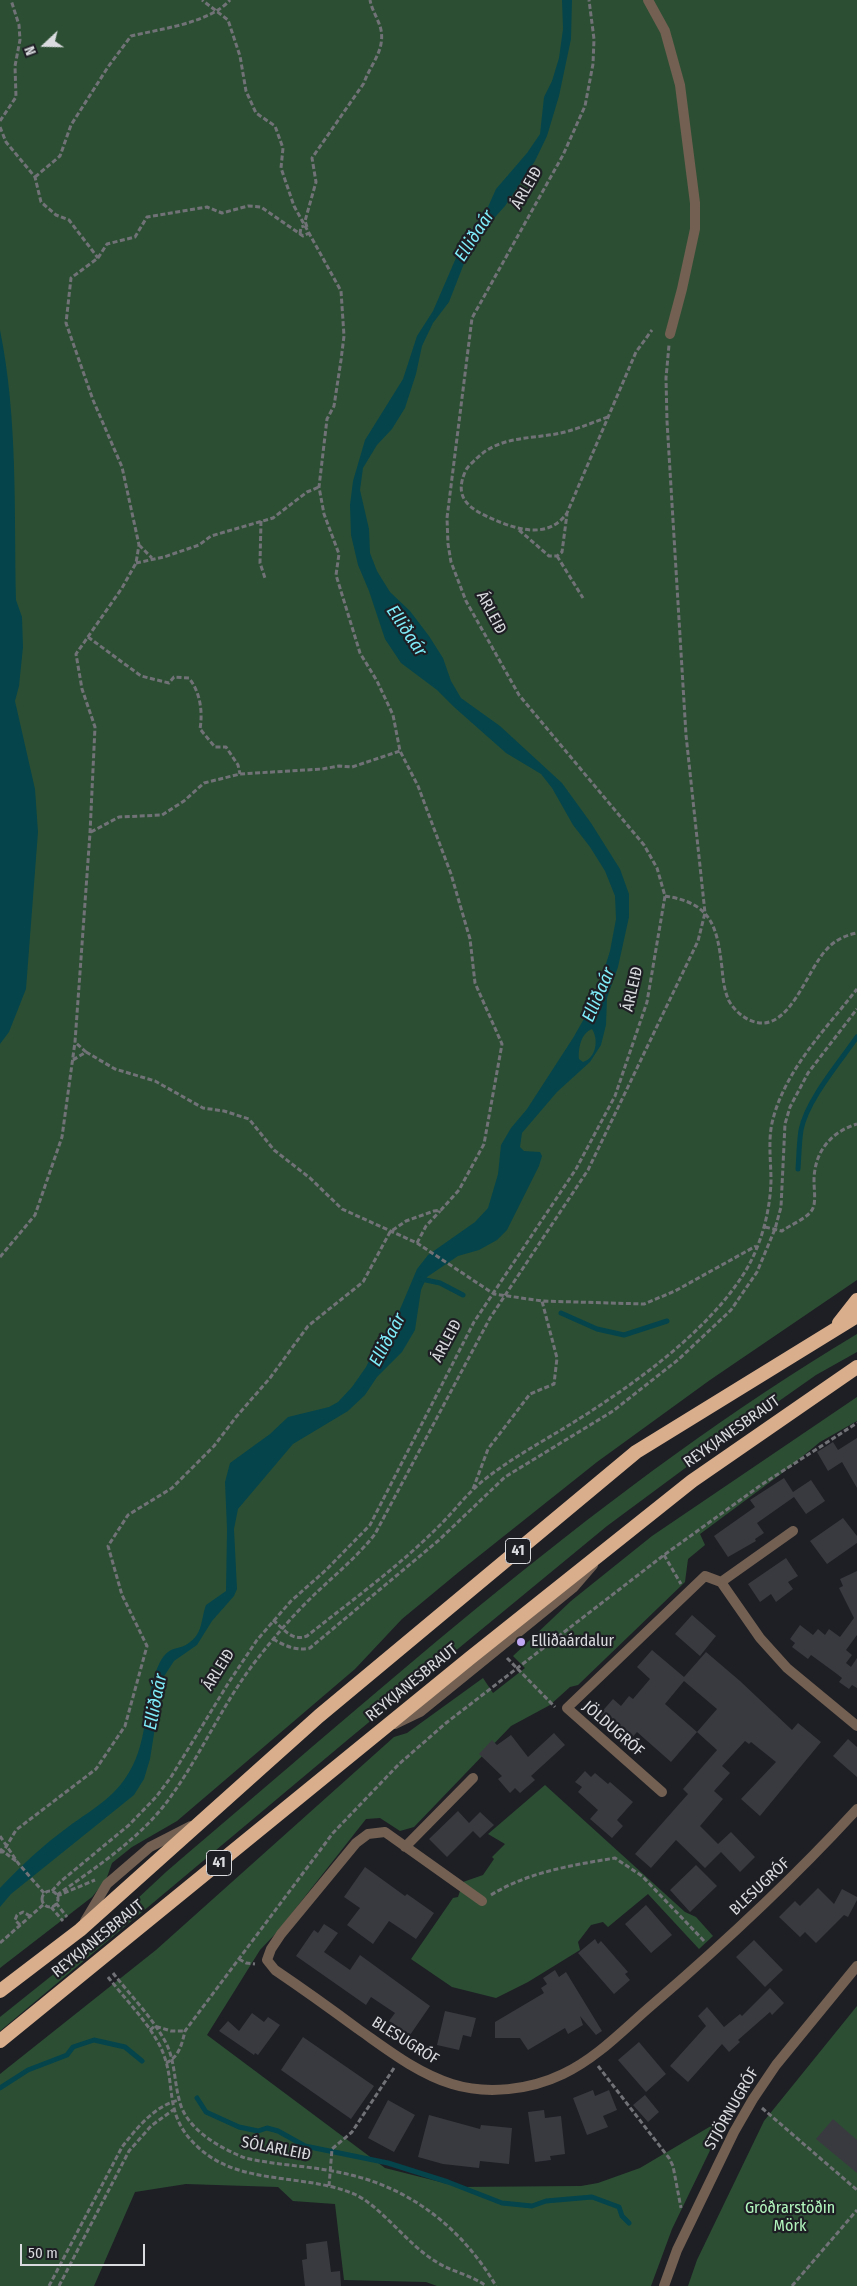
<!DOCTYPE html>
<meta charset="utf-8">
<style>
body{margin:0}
#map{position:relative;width:857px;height:2286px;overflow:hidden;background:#1e1f25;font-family:"Fira Sans Condensed",sans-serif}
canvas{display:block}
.north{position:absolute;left:20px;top:20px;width:50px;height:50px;-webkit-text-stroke:4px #1e1f25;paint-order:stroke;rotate:249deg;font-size:14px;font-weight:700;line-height:20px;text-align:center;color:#dadbdf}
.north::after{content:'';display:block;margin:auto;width:18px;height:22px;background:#dadbdf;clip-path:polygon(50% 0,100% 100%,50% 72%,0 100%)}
.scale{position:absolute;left:20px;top:2244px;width:125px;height:22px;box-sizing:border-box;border:2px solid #dadbdf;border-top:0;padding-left:6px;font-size:15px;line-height:18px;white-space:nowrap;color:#dadbdf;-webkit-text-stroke:4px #1e1f25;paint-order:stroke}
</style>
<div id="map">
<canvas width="857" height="2286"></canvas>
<div class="north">N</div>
<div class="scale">50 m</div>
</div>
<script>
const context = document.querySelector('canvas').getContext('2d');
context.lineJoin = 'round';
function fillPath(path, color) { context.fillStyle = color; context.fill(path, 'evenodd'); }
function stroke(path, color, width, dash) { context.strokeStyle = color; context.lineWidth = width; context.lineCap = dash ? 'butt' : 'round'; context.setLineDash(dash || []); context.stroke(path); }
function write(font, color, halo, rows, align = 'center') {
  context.font = font + ' "Fira Sans Condensed",sans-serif'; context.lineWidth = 4.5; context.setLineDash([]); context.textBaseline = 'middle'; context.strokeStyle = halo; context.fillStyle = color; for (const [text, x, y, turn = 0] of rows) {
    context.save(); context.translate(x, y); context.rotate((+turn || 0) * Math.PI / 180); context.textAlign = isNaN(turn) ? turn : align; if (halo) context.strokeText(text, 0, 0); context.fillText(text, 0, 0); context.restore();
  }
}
fillPath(new Path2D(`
 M0 0H857V1280L710 1380 597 1462 460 1571 402 1619 355 1669 177 1821 132 1847 112 1863 106 1880 92 1897 0 1968Z
 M857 1334V1352L816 1375 715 1446 607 1526 351 1737 0 2031V2017L95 1941 121 1914 166 1872C388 1684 606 1484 857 1334Z
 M857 1397V1421L820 1442 781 1474 700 1534 705 1545 688 1559 685 1582 578 1685 570 1687 550 1705 511 1726 414 1827 400 1831 380 1818 366 1819 277 1932 260 1950 207 2035 385 2168 460 2187 581 2186 598 2183 640 2168 738 2110 716 2138 672 2229 651 2286H437L426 2282 344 2280 335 2204 293 2201 278 2187 186 2184 135 2192 94 2286H0V2074L156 1950 394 1737 407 1733 483 1678 493 1693 525 1668 513 1656 571 1601 652 1536Z
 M545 1785 685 1912 696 1917 713 1936 699 1949 648 1894 608 1927 603 1922 591 1925 578 1942 580 1950 528 1982 496 1998 452 1987 411 1959 453 1898 458 1897 463 1882 483 1875 494 1859 492 1857 505 1844 488 1834Z
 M857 2006V2286H688L697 2260 764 2121Z`), '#2c4f33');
fillPath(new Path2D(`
 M562 0H572L571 39 559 96 547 136 535 161 505 206 472 243 449 302 433 323 422 346 416 374 405 408 392 429 377 445 363 468 360 490 369 529 370 553 377 571 390 592 410 611 429 636 443 658 451 681 461 698 500 726 562 783 591 823 620 869 629 894V917L618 967 607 998 606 1025 601 1045 590 1062 557 1092 522 1133 520 1147 524 1151 540 1152 542 1156 539 1166 507 1230 497 1240 479 1250 458 1256 427 1277 421 1290 415 1330 402 1352 377 1377 365 1395 348 1411 293 1444 238 1509 234 1529 237 1589 234 1596 212 1621 197 1645 174 1661 163 1678 150 1759 144 1779 134 1795 11 1894 0 1907V1888C21 1866 43 1845 68 1827 95 1807 117 1797 133 1765 149 1733 144 1694 160 1662 171 1643 178 1652 190 1642 203 1633 201 1618 206 1605L226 1591 227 1529 225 1482 230 1463 270 1434 288 1417 329 1407 338 1402 352 1387 366 1367 377 1345 398 1314 417 1269 428 1255 475 1222 488 1208 498 1174 501 1145 511 1128 527 1109 573 1038 589 1010 601 980 610 951 616 919 615 896 605 871 590 847 573 825 552 788 541 774 506 753 454 707 437 690 401 663 385 639 369 591 358 565 351 535 350 505 353 481 365 440 403 379 417 336 433 311 462 244 488 207 496 189 527 153 540 134 544 97 552 81 559 58 563 29ZM592 1029C599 1040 596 1058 583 1062L579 1059C578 1049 581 1033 592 1029Z
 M0 330C18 418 14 511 16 600L22 617 23 647 19 686 15 701 35 789 38 832 26 989 9 1032 0 1044Z`), '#05444b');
stroke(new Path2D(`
 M798 1169C799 1156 799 1143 801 1130 807 1100 839 1063 857 1037
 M421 1279 440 1283 463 1295
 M561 1313 597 1329 624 1335 667 1321
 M0 2088 28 2070 67 2055 73 2047 94 2040 125 2047 142 2061
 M197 2098 206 2112 239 2127 258 2131 267 2128 278 2131 305 2146 388 2163 448 2182 502 2203 532 2206 546 2201 592 2197 619 2207 622 2216 629 2223`), '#05444b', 5);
fillPath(new Path2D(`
 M857 1438V1488L842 1462 828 1471 817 1452 833 1442 838 1450Z
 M784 1478 793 1492 811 1480 825 1501 806 1514 794 1497 757 1523 764 1533 755 1539 756 1541 728 1557 714 1536 755 1507 750 1500Z
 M843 1518 857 1536V1543L827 1564 810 1541Z
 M786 1558 798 1576 788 1582 793 1589 776 1602 771 1594 760 1602 748 1584Z
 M857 1571V1635L846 1650 852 1655 846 1663 851 1667 857 1658V1688L852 1685 849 1689 839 1682 842 1678 837 1674 811 1655 808 1659 792 1647 795 1643 790 1639 800 1625 813 1635 818 1629 825 1635 829 1629 840 1637 854 1618 839 1588 843 1586 840 1579Z
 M692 1615 716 1636 700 1656 675 1634Z
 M652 1650 684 1677 706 1652 740 1681 792 1730 798 1723 821 1742 760 1816 741 1799 776 1762 751 1742 749 1744 745 1741 722 1766 730 1773 714 1791 723 1799 700 1826 718 1844 731 1832 755 1857 740 1872 721 1852 705 1868 676 1840 651 1868 635 1854 688 1794 683 1789 717 1750 697 1732 671 1762 637 1732 629 1741 599 1715 613 1699 621 1706 629 1696 633 1699 650 1679 637 1667ZM684 1681 717 1709 697 1732 665 1704Z
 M554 1733 565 1745 531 1776 535 1780 520 1793 515 1788 510 1793 498 1779 502 1776 479 1754 492 1740 497 1745 511 1735 528 1757Z
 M848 1739 857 1747V1777L833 1756Z
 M585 1771 591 1777 595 1773 608 1784 610 1782 633 1802 617 1820 623 1826 612 1838 590 1819 598 1810 578 1792 582 1787 575 1782Z
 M458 1811 469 1823 480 1812 494 1825 480 1838 473 1831 447 1857 429 1839Z
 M696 1865 717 1886 690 1912 670 1890Z
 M365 1867 405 1896 407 1894 434 1913 416 1939 389 1921 373 1944 347 1925 360 1908 344 1897Z
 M818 1888 834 1904 842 1889 857 1897V1900L848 1917 844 1915 816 1943 805 1932 800 1937 779 1917 795 1901 800 1906Z
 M646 1905 672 1935 651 1953 625 1924Z
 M324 1924 338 1933 324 1952 350 1970 360 1955 430 2006 410 2035 389 2021 395 2013 371 1997 366 2005 296 1956 314 1930 318 1933Z
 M595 1939 598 1944 601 1941 628 1972 625 1974 630 1980 614 1994 578 1953Z
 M754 1940 783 1970 765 1987 736 1957Z
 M555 1970 559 1977 566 1972 602 2031 596 2035 580 2016 583 2025 568 2034 565 2028 528 2050 520 2038H495V2022L544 1993 541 1988 547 1984 543 1978Z
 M770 1988 784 2003 772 2015 770 2012 738 2040 740 2042 729 2052 722 2044 688 2082 670 2066 706 2026 698 2016 707 2007 724 2027 740 2014 742 2016Z
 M445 2011 476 2018 471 2037 463 2035 459 2050 437 2045Z
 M252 2013 264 2022 268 2017 280 2025 258 2055 255 2053 254 2055 219 2031 228 2021 239 2031Z
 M303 2037 374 2086 351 2119 281 2070Z
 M639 2042 666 2074 646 2092 618 2060Z
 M593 2090 595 2096 609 2090 617 2110 603 2116 608 2127 587 2135 573 2098Z
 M645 2095 659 2112 648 2122 633 2105Z
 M388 2100 415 2115 394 2152 368 2138Z
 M544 2110 545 2118 561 2116 565 2154 550 2156 551 2160 535 2162 528 2112Z
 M429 2115 480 2129 481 2125 512 2128 509 2164 480 2161 479 2168 443 2164 418 2157Z
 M833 2119 857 2140V2173L816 2139Z
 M327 2241 331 2272 340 2271 341 2286H305L302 2260 307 2259 306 2244Z`), '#393940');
stroke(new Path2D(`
 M0 121 16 97 15 66 20 40 19 25 11 0
 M0 127 6 142 35 177 41 202 56 215 69 220 98 258
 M35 177 60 156 71 125 108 67 131 36C160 29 210 23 230 0
 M307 227 305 221 316 182 312 158 364 83C370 65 385 51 381 30 379 20 372 11 370 0
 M300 234 301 227 304 226
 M608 417C594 422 580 428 565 432 534 440 501 434 476 459 473 462 468 466 466 470 452 499 471 510 495 520 518 530 549 539 567 513L636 352 652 330
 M261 521 260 563 265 578
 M519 530 549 556H557L562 552 567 514
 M139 545 152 558
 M557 556 583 598
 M136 563 164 557 199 545 211 536 273 518 307 492 319 487
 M88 637 141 676 169 683 174 677 189 678C200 692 203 711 200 729L215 747H226L238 765 240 774
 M91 832 119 817 162 815 184 801 204 783 240 774 322 769 339 766 352 767 400 751
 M665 896C711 903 717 925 722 968 723 979 724 990 729 1001 735 1011 744 1019 755 1022 790 1032 807 969 827 949 835 940 846 935 857 933
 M86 1052 115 1069 155 1081 203 1108 224 1111 249 1119 274 1150 310 1178 342 1209 417 1243 494 1294 542 1301 644 1304 675 1291 756 1246
 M73 1060 86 1052 75 1042
 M765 1227 782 1231C790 1225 809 1218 813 1208 816 1201 814 1189 814 1181 814 1153 830 1132 857 1124
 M417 1243 426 1226 440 1211
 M0 1257 35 1215 62 1137 75 1042 90 833 95 727 82 689 76 654 122 588 136 563 139 545 122 467 93 400 66 323 71 278 98 258 107 244 135 237 147 217 207 207 222 213 248 206 261 207 303 236 309 233
 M473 1489 488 1449 530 1394 554 1384 557 1358 542 1301
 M664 1555 681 1584
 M273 1620C284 1629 292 1642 307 1636 351 1601 398 1567 437 1528 453 1513 466 1494 484 1480 509 1460 538 1444 566 1427 626 1390 702 1337 741 1278 760 1250 770 1214 771 1181 771 1162 768 1142 772 1123 784 1071 825 1030 857 989
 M273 1639C285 1646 296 1651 310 1648L439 1540 505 1477 613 1411 679 1359 731 1310 757 1272 775 1229 781 1207 785 1124 790 1107 808 1073 857 1009
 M507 1658 555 1707
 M0 1836 18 1863 44 1893
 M0 1849 16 1861
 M0 1852H3L16 1830 96 1769 125 1726 147 1646 122 1595 108 1546 128 1515 172 1488 214 1446 236 1417 270 1378 308 1326 363 1282 390 1232 406 1221 434 1211 441 1210 459 1190 484 1144 502 1044 475 983 470 939 451 874 418 786 400 751 393 715 377 681 360 653 336 575 339 554 324 514 319 487 327 419 334 406 341 360 344 336 341 291 294 206 281 168 283 148 275 126 256 113 246 91 240 56 228 20 202 0
 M52 1891 60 1882 129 1825 156 1797 171 1777 229 1682 257 1640 291 1601 326 1570 370 1525 474 1322 576 1169 615 1096 647 1002 665 896 657 868 644 845 519 695 466 601 451 562 448 544 447 518 472 318 563 155 585 106 593 64 594 39 589 0
 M42 1899a8 8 0 1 1 16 0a8 8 0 1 1-16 0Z
 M57 1895C95 1868 141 1838 169 1799 202 1754 223 1702 258 1658 276 1635 295 1613 316 1593 336 1574 358 1556 375 1534L490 1318 588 1170 698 941 705 913 686 735 667 421 666 378 669 345
 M491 1895C528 1872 573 1865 615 1858L642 1876 705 1942
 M57 1896 95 1880
 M56 1903 67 1917
 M51 1907 63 1921
 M20 1925 15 1920 17 1915 23 1912 30 1916
 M0 1943 44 1904
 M239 1959 246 1963 255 1964
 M113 1973C130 1995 153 2018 166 2043 175 2061 174 2080 179 2099 185 2129 220 2148 245 2158 280 2166 317 2166 351 2175 414 2190 464 2231 496 2286
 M108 1977C125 1999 147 2021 160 2046 179 2084 160 2114 200 2149 242 2186 304 2173 354 2194 381 2206 408 2245 435 2261 451 2272 470 2274 486 2286
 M150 2030 155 2026 171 2031H185
 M166 2063C179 2057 182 2044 185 2031L333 1833 399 1764 446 1723 664 1555 761 1485 857 1423
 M598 2066 669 2158 673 2166 681 2208
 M762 2108 857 2190
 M329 2186 332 2149 352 2132 394 2068
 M49 2286 122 2147C137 2128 154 2106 179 2100
 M59 2286 129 2151 151 2126 173 2110
 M792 2286 857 2210`), '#717277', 3, [5, 2.5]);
stroke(new Path2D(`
 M648 0 665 31 680 85 695 203V229L682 289 670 334
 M395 1724 420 1712 574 1587 593 1565
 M85 1921 107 1884 150 1847 191 1826`), '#736052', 10);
stroke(new Path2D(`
 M721 1582 793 1531
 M662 1792 567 1708 705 1576 721 1582 760 1638 787 1668 857 1726
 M405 1847 473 1778
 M482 1901 385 1832 368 1834 356 1843 281 1934 271 1949 267 1960 275 1970C303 1989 331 2009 358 2029 388 2050 417 2073 452 2084 487 2095 530 2090 563 2074 597 2058 624 2029 652 2005 724 1943 793 1879 857 1809
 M664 2286 677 2250 734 2132 753 2099 776 2065 857 1966`), '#736052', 10);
stroke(new Path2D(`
 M839 1323 857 1300
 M0 1991 80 1930 319 1716 636 1452 857 1316
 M0 2041 470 1658 692 1481 857 1367`), '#d9ae8c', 14);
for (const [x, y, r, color] of [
 [521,1642,5,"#c0a8f4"]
]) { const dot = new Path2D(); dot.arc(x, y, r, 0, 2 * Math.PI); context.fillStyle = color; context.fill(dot); stroke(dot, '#1e1f25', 2); }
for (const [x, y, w] of [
 [518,1551,25],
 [219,1863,25]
]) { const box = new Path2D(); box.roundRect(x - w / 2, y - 12.5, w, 25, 4); context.fillStyle = '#1e1f25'; context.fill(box); stroke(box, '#dadbdf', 1); }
write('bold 15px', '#dadbdf', null, [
 ["41",518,1551],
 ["41",219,1863]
]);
write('16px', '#dadbdf', '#1e1f25', [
 ["ÁRLEIÐ",527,188,-60],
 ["ÁRLEIÐ",491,613,62],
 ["ÁRLEIÐ",633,989,-77],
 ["ÁRLEIÐ",447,1341,-62],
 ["REYKJANESBRAUT",732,1432,-35],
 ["ÁRLEIÐ",219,1670,-58],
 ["REYKJANESBRAUT",412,1683,-39],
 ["JÖLDUGRÓF",613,1729,41],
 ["BLESUGRÓF",760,1887,-43],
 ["REYKJANESBRAUT",98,1939,-39],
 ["BLESUGRÓF",405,2041,32],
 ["STJÖRNUGRÓF",732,2109,-60],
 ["SÓLARLEIÐ",276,2149,11]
]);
write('16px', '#dadbdf', '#1e1f25', [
 ["Elliðaárdalur",531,1642]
], 'left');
write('16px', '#b2f6bd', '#1e1f25', [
 ["Gróðrarstöðin",790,2209],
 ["Mörk",790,2227]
]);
write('italic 18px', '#7fedfa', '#1e1f25', [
 ["Elliðaár",475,236,-57],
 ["Elliðaár",406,631,56],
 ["Elliðaár",599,995,-67],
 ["Elliðaár",388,1340,-62],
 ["Elliðaár",156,1702,-79]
]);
</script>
